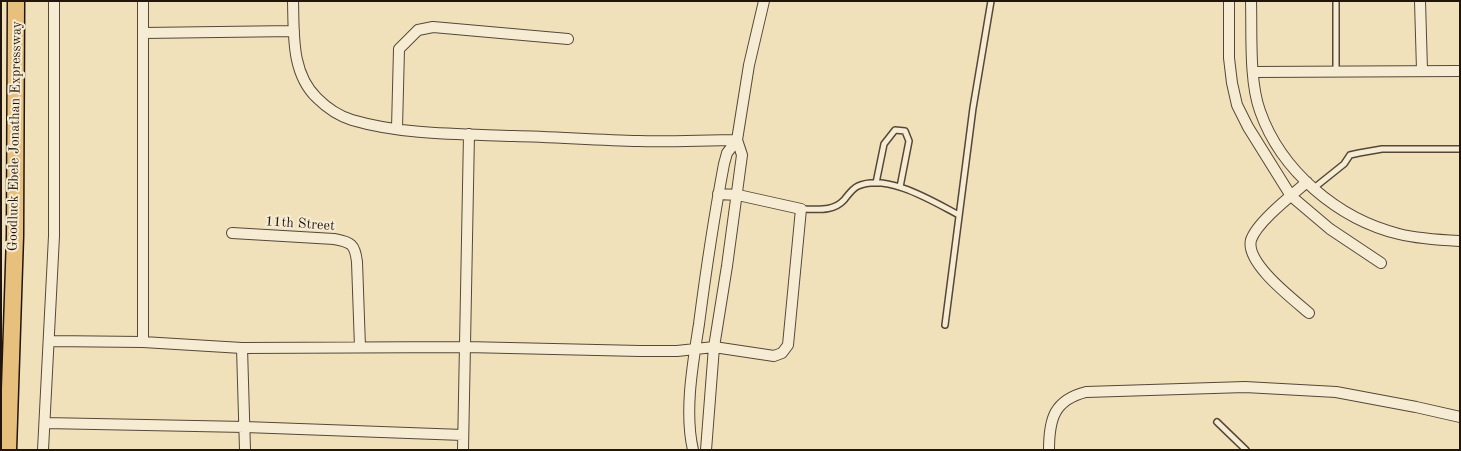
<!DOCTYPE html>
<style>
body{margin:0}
#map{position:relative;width:1461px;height:451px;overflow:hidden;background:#f1e1bb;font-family:"Old Standard TT",serif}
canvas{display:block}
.frame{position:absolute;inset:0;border:2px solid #21150c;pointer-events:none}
</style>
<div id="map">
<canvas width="1461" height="451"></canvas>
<div class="frame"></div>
</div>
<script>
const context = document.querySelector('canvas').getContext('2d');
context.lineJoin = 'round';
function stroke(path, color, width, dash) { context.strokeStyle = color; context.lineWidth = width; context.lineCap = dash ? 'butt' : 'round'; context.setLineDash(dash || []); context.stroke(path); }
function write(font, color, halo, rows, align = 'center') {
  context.font = font + ' "Old Standard TT",serif'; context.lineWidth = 4; context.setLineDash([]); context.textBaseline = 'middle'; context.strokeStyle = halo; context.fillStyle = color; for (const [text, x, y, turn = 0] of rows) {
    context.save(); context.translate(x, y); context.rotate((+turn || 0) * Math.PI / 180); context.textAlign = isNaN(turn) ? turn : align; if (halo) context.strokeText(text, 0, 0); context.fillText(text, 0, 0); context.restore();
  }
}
const service = new Path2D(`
 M1336 71V1
 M876 183 884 144 895 130 905 131 909 141 900 187
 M1314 188 1344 164 1350 155 1359 153 1382 149H1460
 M801 209C817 209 833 212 844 200 848 195 853 188 858 186 888 173 934 202 959 215
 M945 325 973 108 991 1
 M1217 422 1246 450`);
const minor = new Path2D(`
 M293 1C294 34 291 73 317 98 326 107 339 116 352 120 403 135 460 134 514 136 555 137 597 140 639 141 671 142 705 140 737 140
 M1229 1V58L1232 83 1237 105 1248 127 1291 196 1330 229 1381 263
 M1251 1C1252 33 1249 81 1260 111 1281 171 1338 219 1399 234 1419 239 1440 240 1460 241
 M1420 1 1422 70
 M143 33 294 31
 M1253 72 1460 71
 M397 128 399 49 418 30 433 27 568 39
 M1307 182C1292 195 1257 222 1251 240 1245 263 1293 299 1309 313
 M232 233 334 239C351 242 355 244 357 262L360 347
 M49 341 143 342 242 348 466 347 640 351H677L714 347 774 356 782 353 788 345 801 209 738 195 718 194
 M143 342V1
 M242 348 245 450
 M45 423 245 427 463 435
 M43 450 54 236V1
 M463 450 469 134
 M693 450C684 411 693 363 699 324 706 270 714 217 724 164L727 153 737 140
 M706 450 714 347 727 266 742 155 737 140 749 65 764 1
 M1049 450C1049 419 1054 400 1086 392L1245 387 1336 392 1416 407 1460 417`);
const primary = new Path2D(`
 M8 450 15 236 16 1`);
stroke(service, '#554838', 8);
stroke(minor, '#554838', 12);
stroke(primary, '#21150c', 19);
stroke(service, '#f6ecd3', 5);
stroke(minor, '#f6ecd3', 10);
stroke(primary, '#e8c07e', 16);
write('14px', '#21150c', '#f6ecd3', [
 ["Goodluck Ebele Jonathan Expressway",15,136,-89],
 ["11th Street",300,224,4]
]);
</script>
